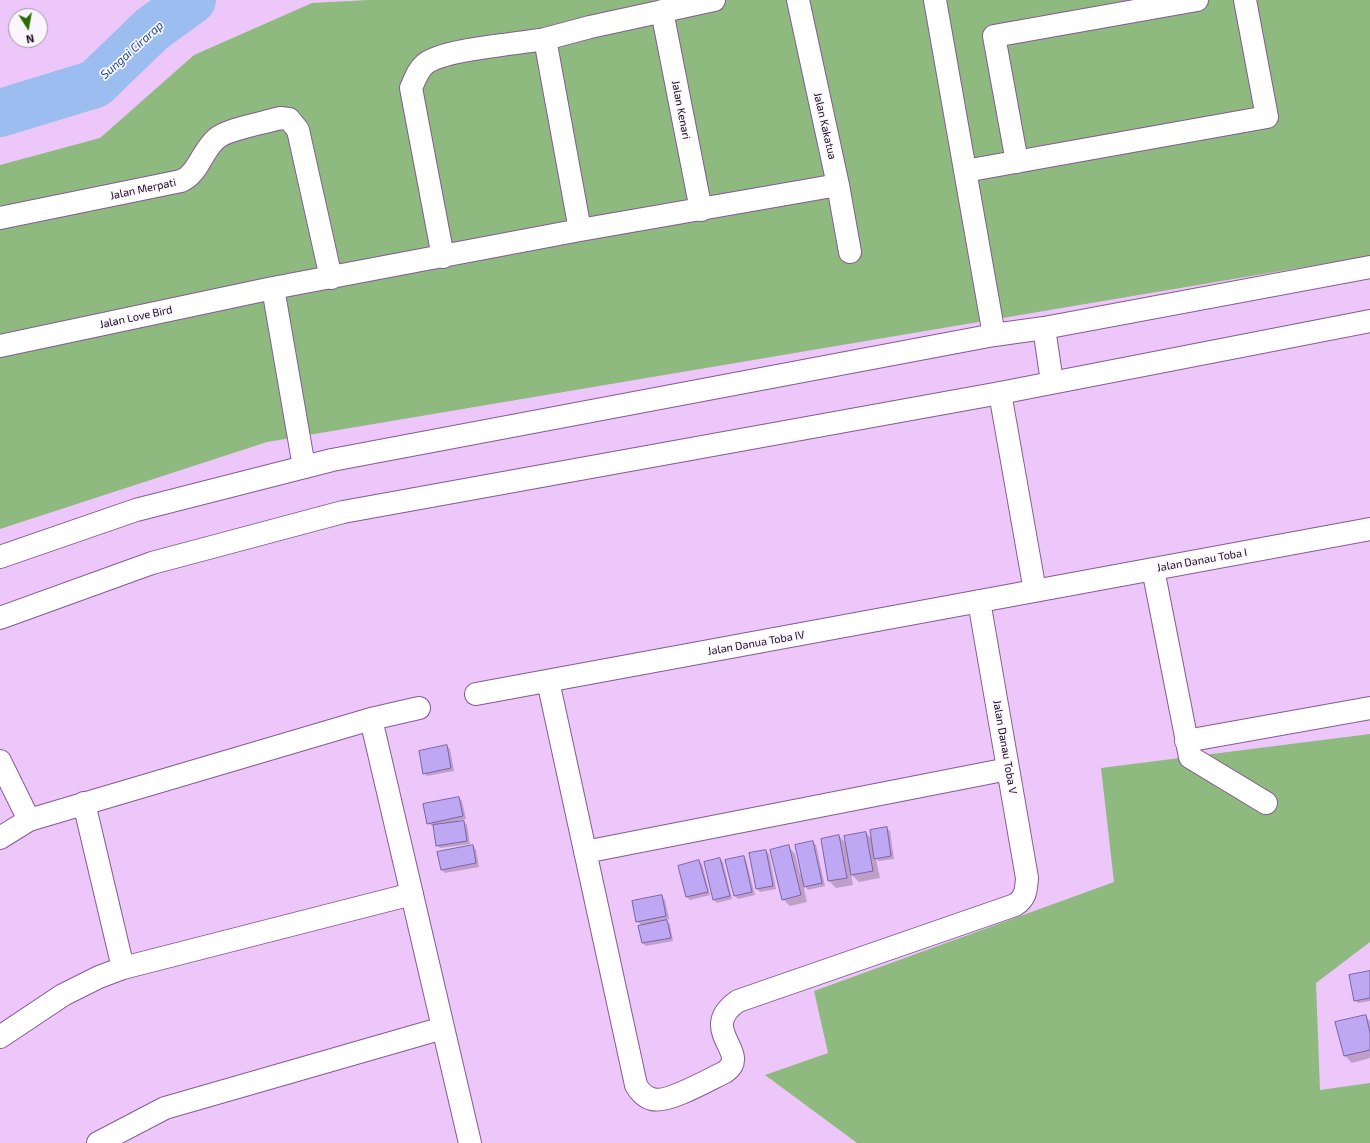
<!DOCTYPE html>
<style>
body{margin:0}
#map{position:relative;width:1370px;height:1143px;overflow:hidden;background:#eec7fa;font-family:"Exo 2",sans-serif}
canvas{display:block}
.north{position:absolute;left:8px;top:8px;width:40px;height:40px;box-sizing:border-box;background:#fbf6fd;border:1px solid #a096a3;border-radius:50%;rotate:169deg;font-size:11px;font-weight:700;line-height:16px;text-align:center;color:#18071d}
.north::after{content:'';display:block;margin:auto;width:14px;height:18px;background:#2a6c00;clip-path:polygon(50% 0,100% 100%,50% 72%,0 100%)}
</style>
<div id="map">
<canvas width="1370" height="1143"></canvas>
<div class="north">N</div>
</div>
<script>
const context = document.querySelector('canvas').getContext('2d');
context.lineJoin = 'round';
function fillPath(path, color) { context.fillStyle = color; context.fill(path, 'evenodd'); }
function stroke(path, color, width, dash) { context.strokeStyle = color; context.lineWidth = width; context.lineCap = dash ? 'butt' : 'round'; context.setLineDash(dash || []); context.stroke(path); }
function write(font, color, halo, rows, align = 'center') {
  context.font = font + ' "Exo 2",sans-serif'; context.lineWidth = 3.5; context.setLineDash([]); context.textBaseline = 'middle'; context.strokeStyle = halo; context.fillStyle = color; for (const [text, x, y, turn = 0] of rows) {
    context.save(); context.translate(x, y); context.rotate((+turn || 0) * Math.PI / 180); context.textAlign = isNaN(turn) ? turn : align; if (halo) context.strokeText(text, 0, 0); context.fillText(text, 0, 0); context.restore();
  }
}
fillPath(new Path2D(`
 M369 0H1370V256L267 442 0 529V165L100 138 194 55 312 3Z
 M1370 734V942L1316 983 1320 1090 1370 1083V1143H857L765 1075 828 1053 814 991 1114 882 1101 768Z`), '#8eb97f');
fillPath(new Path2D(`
 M447 746 450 749 454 771 427 776 424 773Z
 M459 798 462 801 466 819 454 822 455 823 464 822 467 825 470 844 440 848 437 845 434 826H432L428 823Z
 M886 828 890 831 894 859 879 861 876 859 880 878 859 882 851 874 853 885 836 888 829 881 839 836 846 844 866 833 872 839Z
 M812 842 816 845 825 886 808 890 803 884 807 902 790 906 783 899 788 846 795 854 800 874H802Z
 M473 846 476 850 479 867 445 873 442 870 439 853Z
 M766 851 769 854 776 889 760 892 757 889 750 854Z
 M743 857 746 860 755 895 738 899 735 896Z
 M720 859 723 862 732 899 717 903 714 900 705 863Z
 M699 861 702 864 710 895 690 900 687 897Z
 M662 897 665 900 669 919 665 920 670 924 673 941 646 946 643 943 642 926 637 921Z
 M1370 972V1001L1358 1003 1355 1000Z
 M1365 1016 1370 1021V1058L1352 1063 1345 1056Z`), '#0003');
stroke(new Path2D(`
 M0 113 95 84 152 29 192 0`), '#9bbdef', 48);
const building = new Path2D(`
 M447 745 451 768 423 774 419 751Z
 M459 797 463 816 427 824 423 804Z
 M464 821 467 841 436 846 433 825Z
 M887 827 891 856 874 859 870 830Z
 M866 832 873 871 851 875 844 836Z
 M839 835 847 878 828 881 821 839Z
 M813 841 822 883 804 887 795 845Z
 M473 845 476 863 441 870 437 852Z
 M789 845 801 895 782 900 770 850Z
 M766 850 773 886 756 889 749 853Z
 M744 856 752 892 734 896 725 860Z
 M720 858 730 896 713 900 704 862Z
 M699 860 708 892 686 897 678 866Z
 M662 895 666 916 636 922 632 901Z
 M667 920 671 938 642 943 638 926Z
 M1370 971V998L1354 1001 1349 975Z
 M1366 1015 1370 1033V1050L1344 1056 1335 1022Z`);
fillPath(building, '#bfa8f3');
stroke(building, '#7864a4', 1);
const street = new Path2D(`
 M798 0 838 185 850 252
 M935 0 994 335
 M662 11 701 210
 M545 39 590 27 714 0
 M1017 162 994 36 1197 0
 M965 171 1267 117 1245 0
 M0 218 181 181C198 174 202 151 216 139 226 129 265 123 280 118L289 119 298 130 331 278
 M443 257 411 88C415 79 418 70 425 64 443 49 518 44 545 39L580 230
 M0 346 273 288
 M1000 393 1035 591
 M304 467 273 288 580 230 838 185
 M1153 569 1190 757 1266 803
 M548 681 636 1085C639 1091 645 1097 652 1099 667 1104 710 1079 725 1072 753 1053 696 1030 738 1001L1015 905C1026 898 1026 890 1027 878L979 601
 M476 694 1370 529
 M371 719 470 1143
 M1186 741 1370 708
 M0 761 29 820
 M84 803 123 968
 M0 838 29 820 371 719 419 708
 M585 852 1008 769
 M0 1037 63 995 99 977 123 968 412 894
 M98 1143 165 1108 443 1028`);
const secondary = new Path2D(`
 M1044 328 1052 382
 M0 557 136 510 332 460 994 335 1044 328 1370 267
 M0 618 152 563 343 512 1000 393 1370 321`);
stroke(street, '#855a93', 24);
stroke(secondary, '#855a93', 24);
stroke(street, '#fff', 22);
stroke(secondary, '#fff', 22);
write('11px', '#18071d', '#fbf6fd', [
 ["Jalan Kenari",681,110,79],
 ["Jalan Kakatua",825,126,77],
 ["Jalan Merpati",143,189,-12],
 ["Jalan Love Bird",136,317,-12],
 ["Jalan Danau Toba I",1202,560,-10],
 ["Jalan Danua Toba IV",756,643,-10],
 ["Jalan Danau Toba V",1005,747,80]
]);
write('italic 12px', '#154a93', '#fbf6fd', [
 ["Sungai Cirarap",132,50,-42]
]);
</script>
